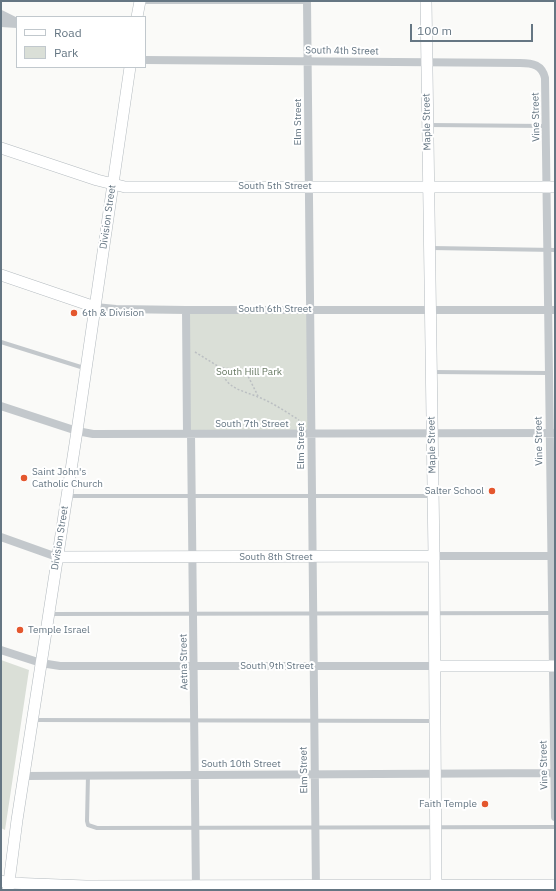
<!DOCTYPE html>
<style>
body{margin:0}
#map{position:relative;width:556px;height:891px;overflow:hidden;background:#fafaf8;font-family:"IBM Plex Sans",sans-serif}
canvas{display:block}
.frame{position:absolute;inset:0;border:2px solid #657683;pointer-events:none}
.legend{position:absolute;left:16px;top:16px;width:130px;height:52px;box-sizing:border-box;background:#fff;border:1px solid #c1c8cd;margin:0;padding:5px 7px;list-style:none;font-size:12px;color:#657683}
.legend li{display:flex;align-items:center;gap:8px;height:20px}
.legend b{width:20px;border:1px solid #c1c8cd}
.scale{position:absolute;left:410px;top:24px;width:123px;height:18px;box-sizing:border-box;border:2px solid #657683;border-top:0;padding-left:5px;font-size:12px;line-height:14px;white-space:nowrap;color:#657683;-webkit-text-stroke:3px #fff;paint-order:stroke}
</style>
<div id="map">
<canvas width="556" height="891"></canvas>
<div class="frame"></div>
<ul class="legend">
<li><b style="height:5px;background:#fff"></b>Road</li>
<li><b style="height:11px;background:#dadfd7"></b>Park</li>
</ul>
<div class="scale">100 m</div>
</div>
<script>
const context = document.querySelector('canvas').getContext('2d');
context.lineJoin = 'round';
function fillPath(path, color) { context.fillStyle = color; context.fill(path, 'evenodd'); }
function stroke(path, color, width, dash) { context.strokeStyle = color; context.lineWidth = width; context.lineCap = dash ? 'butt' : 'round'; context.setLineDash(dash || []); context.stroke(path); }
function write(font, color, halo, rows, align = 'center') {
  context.font = font + ' "IBM Plex Sans",sans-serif'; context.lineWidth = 4; context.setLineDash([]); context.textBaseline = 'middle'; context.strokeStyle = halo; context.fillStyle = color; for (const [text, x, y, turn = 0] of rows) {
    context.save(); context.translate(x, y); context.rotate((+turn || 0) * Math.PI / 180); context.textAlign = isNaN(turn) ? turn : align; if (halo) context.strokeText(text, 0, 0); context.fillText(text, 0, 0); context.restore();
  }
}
fillPath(new Path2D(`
 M311 309V434H187L186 310Z
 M1 660 29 670 5 830 1 828Z`), '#dadfd7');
const secondary = new Path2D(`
 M426 1 434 556 436 890
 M137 17 140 1
 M1 148 97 180 125 187H555
 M1 275 95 307
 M57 557 434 556
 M435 666H555
 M1 881 9 883 86 886 555 885
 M8 890 17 820 77 431 130 67`);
stroke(secondary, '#b3babf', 12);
stroke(new Path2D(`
 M195 352 221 368 235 369 248 376 258 396
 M221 368C225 389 242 390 258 397 272 402 286 412 299 420`), '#bbbfc2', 1.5, [2, 2]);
stroke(new Path2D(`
 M142 2H307
 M429 125 546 126
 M431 248 555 250
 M1 342 84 368
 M433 372 548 373
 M69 496H432
 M51 614 554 613
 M34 720 434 721
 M88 775 87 821 88 825 97 828 555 827`), '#c3c8cc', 4);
stroke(new Path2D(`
 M307 1 316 890
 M1 14 17 22
 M1 23 17 24
 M145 60 520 63C533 63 542 65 545 78L555 817
 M95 307 116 309 186 310H555
 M186 310 187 434
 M1 406 77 431 93 434 555 433
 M191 434 196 890
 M1 537 57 557
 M434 556H555
 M1 650 41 663 60 666H435
 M24 776 555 773`), '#c3c8cc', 8);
stroke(secondary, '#fff', 11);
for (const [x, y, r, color] of [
 [74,313,4,"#e4572e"],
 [24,478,4,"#e4572e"],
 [492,491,4,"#e4572e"],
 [20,630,4,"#e4572e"],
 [485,804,4,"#e4572e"]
]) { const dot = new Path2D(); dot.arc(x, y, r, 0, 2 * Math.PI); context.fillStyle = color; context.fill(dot); stroke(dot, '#fff', 1.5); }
write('10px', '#657683', '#fff', [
 ["South 4th Street",342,51,1],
 ["Vine Street",536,117,-91],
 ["Elm Street",298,122,-90],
 ["Maple Street",427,122,-91],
 ["South 5th Street",275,186],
 ["Division Street",108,217,-82],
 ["South 6th Street",275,309],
 ["South 7th Street",252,424],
 ["Vine Street",539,441,-91],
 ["Maple Street",432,445,-91],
 ["Elm Street",301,446,-90],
 ["Division Street",60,538,-81],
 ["South 8th Street",276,557],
 ["Aetna Street",184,662,-91],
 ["South 9th Street",277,666],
 ["South 10th Street",241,764],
 ["Vine Street",544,765,-91],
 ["Elm Street",304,770,-91]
]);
write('10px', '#657683', '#fff', [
 ["6th & Division",82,313],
 ["Saint John's",32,472],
 ["Catholic Church",32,484],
 ["Salter School",484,491,"right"],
 ["Temple Israel",28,630],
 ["Faith Temple",477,804,"right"]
], 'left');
write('10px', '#687a64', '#fff', [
 ["South Hill Park",249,372]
]);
</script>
